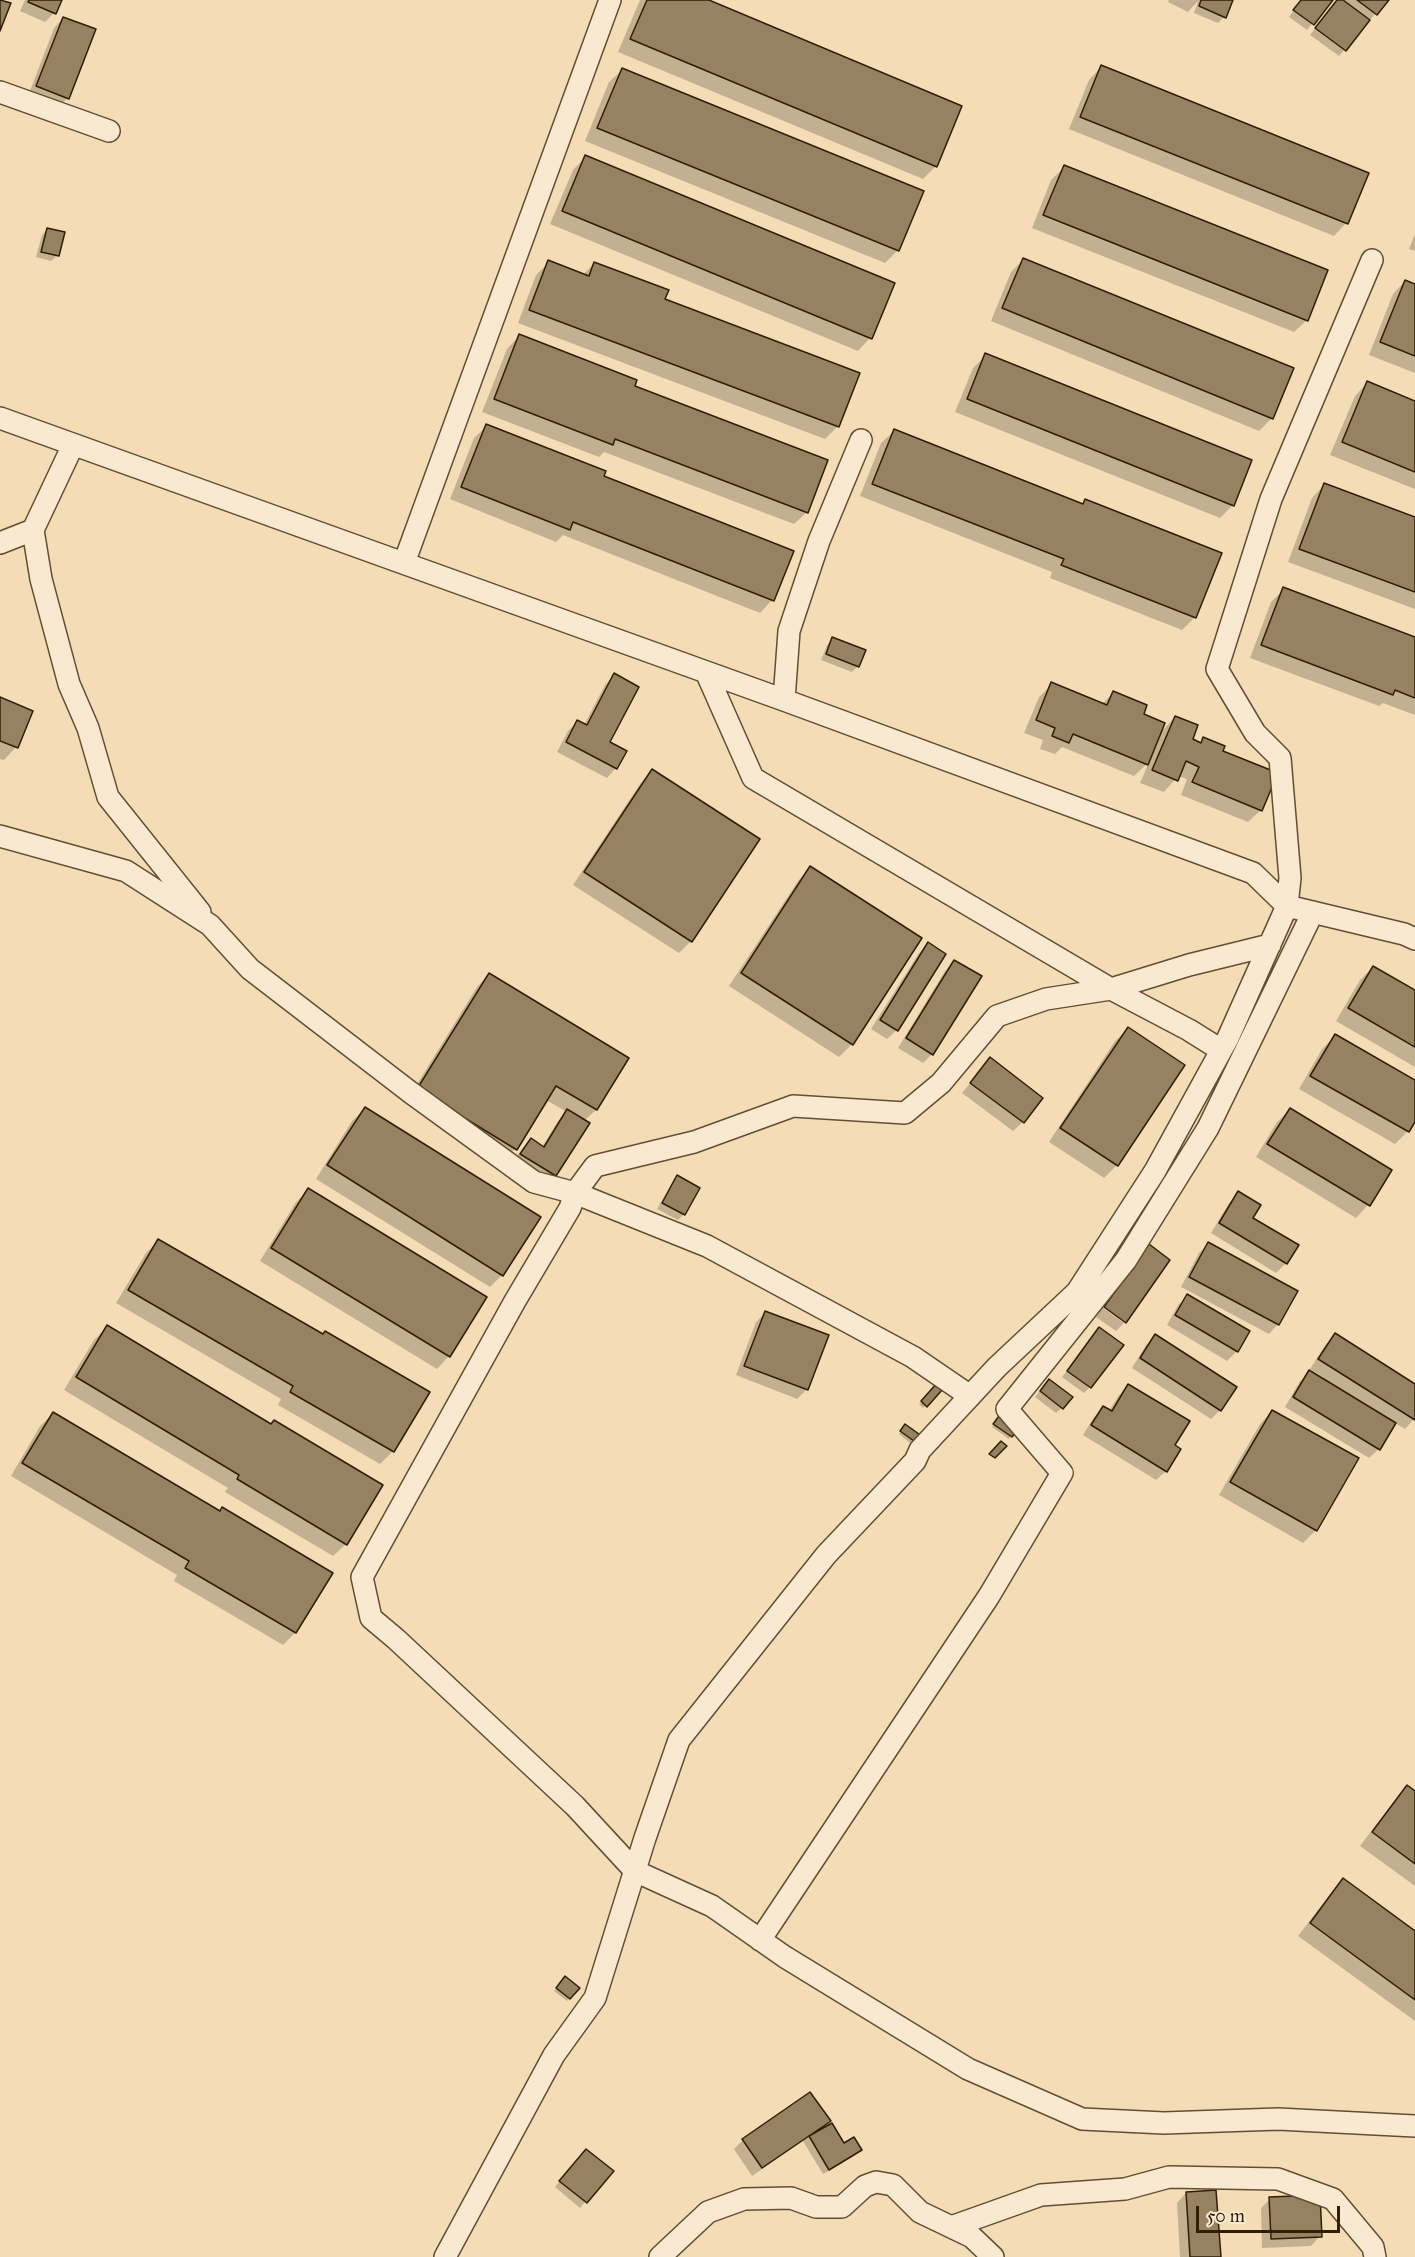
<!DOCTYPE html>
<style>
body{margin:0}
#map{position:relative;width:1415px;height:2257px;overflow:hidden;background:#f4ddb6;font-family:"IM FELL Great Primer",serif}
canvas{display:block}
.scale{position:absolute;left:1196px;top:2206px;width:144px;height:27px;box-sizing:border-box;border:3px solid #311e05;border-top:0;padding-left:8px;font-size:18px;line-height:21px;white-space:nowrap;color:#311e05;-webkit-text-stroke:4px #f8e9d0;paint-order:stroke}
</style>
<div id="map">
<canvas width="1415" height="2257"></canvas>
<div class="scale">50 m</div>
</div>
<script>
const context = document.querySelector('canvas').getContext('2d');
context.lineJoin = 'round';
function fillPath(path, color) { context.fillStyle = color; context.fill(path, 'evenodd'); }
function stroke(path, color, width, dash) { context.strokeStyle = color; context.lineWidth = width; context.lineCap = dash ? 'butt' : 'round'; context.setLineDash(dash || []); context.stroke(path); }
fillPath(new Path2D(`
 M25 0H60L54 13 45 22 20 11Z
 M640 0H705L960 107 935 167 923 179 618 52Z
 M1169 0H1231L1224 17 1218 23 1194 13 1198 1 1188 12 1168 2Z
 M1301 0H1331L1307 30 1289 17Z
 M1336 0H1387L1339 56 1310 35Z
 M63 18 68 98 58 107 28 96 54 28Z
 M1101 67 1346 223 1334 236 1069 129 1089 80Z
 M622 70 898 250 885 263 585 141 609 82Z
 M585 157 893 284 870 338 858 351 550 224 573 170Z
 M1064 167 1307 320 1294 332 1032 228 1051 180Z
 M48 229 58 255 51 261 36 257 42 235Z
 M1415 234V251L1409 249Z
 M1024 259 1272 418 1259 431 991 321 1011 272Z
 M549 262 583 275 594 263 664 300 838 426 825 439 518 323 536 275Z
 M1405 281 1415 285V373L1369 355 1393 294Z
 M519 336 633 387 807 512 794 524 604 452 599 457 482 412 507 349Z
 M986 355 1233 505 1220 518 955 412 973 368Z
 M1367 383 1415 402V489L1330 455 1355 396Z
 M487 426 602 477 772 600 760 613 563 535 556 542 450 499 474 438Z
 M894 431 1082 505 1085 501 1195 617 1182 630 1050 578 1052 572 860 496 881 443Z
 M1324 485 1415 518V609L1288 562 1312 498Z
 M1284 589 1415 647V715L1383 703 1379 706 1250 658 1271 602Z
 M833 639 858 666 852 672 821 660 827 645Z
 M614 675 608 743 616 768 607 778 557 752 568 731 577 722 584 725 605 685Z
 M1052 684 1102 704 1113 693 1160 733 1175 717 1191 740 1199 743 1203 739 1221 751 1261 810 1248 822 1181 795 1187 779 1178 776 1164 792 1140 783 1149 762 1134 776 1062 747 1055 754 1040 749 1043 740 1024 733 1039 697Z
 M0 699 31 711 16 747 4 760 0 759Z
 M652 771 691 941 679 953 573 885 640 784Z
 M810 868 920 939 852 1044 839 1057 729 986 798 881Z
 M928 944 944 954 897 1030 887 1039 871 1029 919 953Z
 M954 962 932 1054 923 1063 898 1048 945 971Z
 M1373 967 1415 992V1067L1336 1021 1360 980Z
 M489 974 627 1058 596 1110 584 1121 555 1175 546 1185 512 1164 522 1149 531 1140 542 1147 558 1121 567 1112 546 1100 515 1149 503 1161 406 1102 477 987Z
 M1128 1029 1183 1065 1117 1165 1104 1178 1049 1142 1115 1041Z
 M1335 1036 1415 1082V1119L1408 1131 1395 1144 1299 1089 1322 1049Z
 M990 1059 1023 1122 1013 1131 962 1093Z
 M365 1109 502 1275 490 1287 316 1179 352 1121Z
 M1290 1110 1390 1170 1368 1205 1356 1218 1256 1157 1277 1122Z
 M678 1177 684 1214 678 1220 657 1209 672 1183Z
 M308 1190 449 1356 437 1369 260 1261 296 1202Z
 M1239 1193 1251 1218 1297 1245 1286 1263 1276 1273 1211 1233 1229 1203Z
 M158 1241 322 1336 427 1392 393 1451 380 1464 278 1405 281 1399 116 1303 146 1253Z
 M1209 1244 1278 1324 1269 1334 1181 1287 1199 1253Z
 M1188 1296 1248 1332 1237 1351 1227 1361 1167 1325 1178 1305Z
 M1103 1308 1124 1323 1116 1331 1096 1317Z
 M765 1313 807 1389 797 1399 736 1375 756 1322Z
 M107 1327 346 1544 333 1556 225 1492 228 1488 64 1390 94 1340Z
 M1094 1335 1090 1387 1084 1393 1062 1377Z
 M1335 1335 1415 1385V1418L1405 1429 1395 1423 1379 1449 1369 1458 1285 1407 1300 1381 1310 1372 1321 1379 1323 1377 1310 1369 1326 1344Z
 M1156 1336 1220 1410 1211 1419 1132 1368 1146 1345Z
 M937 1385 941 1389 923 1408 919 1404Z
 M1128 1386 1173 1446 1166 1471 1156 1480 1083 1435 1094 1417 1104 1408 1109 1411 1119 1395Z
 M1043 1387 1062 1408 1056 1413 1035 1397Z
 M1272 1411 1316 1530 1303 1543 1219 1495 1260 1424Z
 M53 1414 219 1512 330 1574 295 1633 283 1645 174 1581 177 1575 11 1476 40 1426Z
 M997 1420 1011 1436 1009 1439 992 1427Z
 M903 1429 921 1438 914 1446 899 1434Z
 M1407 1787 1415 1793V1886L1360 1846 1395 1800Z
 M1343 1880 1415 1933V2021L1298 1936 1331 1893Z
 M565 1978 578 1988 567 2001 554 1991Z
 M829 2121 818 2131 843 2145 860 2150 854 2156 823 2174 803 2141 752 2176 734 2149 743 2140Z
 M580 2156 611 2171 580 2208 555 2187Z
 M1186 2193 1219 2257H1180L1177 2203Z
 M1270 2199 1320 2236 1311 2246 1262 2248 1261 2208Z`), '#0003');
const building = new Path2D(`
 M0 0 11 3 0 31Z
 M29 0H62L56 14 28 2Z
 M647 0H709L962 106 937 167 630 39Z
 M1201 0H1233L1226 18 1199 6Z
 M1301 0H1333L1314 25 1293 10Z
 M1337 0H1343L1370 20 1346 51 1315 28Z
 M1357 0H1389L1377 15Z
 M63 17 96 29 69 99 36 86Z
 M1101 65 1369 173 1348 224 1080 117Z
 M622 68 924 191 899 251 597 128Z
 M585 155 895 283 872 339 562 211Z
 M1064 165 1328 270 1308 321 1043 215Z
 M47 228 65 232 59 256 41 252Z
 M1023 258 1294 368 1273 419 1002 308Z
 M548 260 589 276 594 262 669 290 665 299 860 373 839 427 529 310Z
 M1405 280 1415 284V356L1380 342Z
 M519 334 637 380 635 386 828 460 808 513 615 439 613 445 494 399Z
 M985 353 1252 460 1234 506 967 399Z
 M1367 381 1415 401V472L1342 442Z
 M486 424 606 471 604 476 794 551 774 601 573 522 570 530 461 487Z
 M894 429 1083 504 1085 499 1222 553 1196 618 1061 565 1064 559 872 484Z
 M1324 483 1415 517V592L1299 549Z
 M1283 587 1415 637V698L1395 690 1393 695 1261 645Z
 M832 637 866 650 859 667 826 654Z
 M614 673 639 687 610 742 627 751 617 769 566 742 577 720 587 725Z
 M1051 682 1107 705 1113 691 1147 705 1144 714 1165 723 1148 765 1073 734 1069 743 1052 736 1055 728 1036 720Z
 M0 697 33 711 18 748 0 741Z
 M1175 716 1198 725 1193 739 1201 743 1203 737 1225 746 1223 751 1278 773 1262 811 1192 782 1199 767 1186 761 1178 781 1152 770Z
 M652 769 760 839 692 942 584 872Z
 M810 866 922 938 853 1045 741 973Z
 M928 942 946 954 898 1031 880 1020Z
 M954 960 982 976 933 1055 906 1038Z
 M1373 966 1415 990V1047L1348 1008Z
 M489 973 629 1058 597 1110 556 1086 517 1150 417 1089Z
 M1128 1027 1185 1065 1118 1166 1060 1128Z
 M1335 1034 1415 1080V1122L1409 1132 1310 1076Z
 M990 1057 1043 1098 1024 1123 970 1083Z
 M365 1107 541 1217 503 1276 327 1165Z
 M1290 1108 1392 1170 1370 1206 1267 1144Z
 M567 1109 590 1123 556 1176 520 1154 531 1138 544 1147Z
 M677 1175 700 1188 685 1215 662 1203Z
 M308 1188 487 1297 450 1357 271 1248Z
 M1238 1191 1261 1205 1253 1218 1299 1245 1287 1264 1219 1223Z
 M158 1239 323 1334 325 1331 430 1392 394 1452 290 1392 293 1386 128 1290Z
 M1208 1242 1298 1291 1279 1325 1189 1277Z
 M1149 1244 1170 1260 1126 1323 1104 1307Z
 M1187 1294 1250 1331 1238 1352 1175 1315Z
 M765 1311 829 1335 808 1390 744 1366Z
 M107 1325 271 1424 274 1420 383 1485 347 1545 237 1479 239 1475 76 1377Z
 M1099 1327 1124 1345 1091 1388 1067 1371Z
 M1335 1333 1415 1384V1420L1318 1359Z
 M1155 1334 1237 1387 1221 1411 1140 1358Z
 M1309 1370 1396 1423 1380 1450 1293 1397Z
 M1049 1379 1073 1397 1063 1409 1040 1391Z
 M937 1383 943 1389 927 1407 921 1401Z
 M1128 1384 1190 1421 1175 1445 1181 1449 1167 1472 1091 1425 1103 1406 1112 1411Z
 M1272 1410 1359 1458 1317 1531 1230 1482Z
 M53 1412 220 1511 222 1507 333 1573 296 1633 185 1568 189 1561 22 1463Z
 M999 1416 1018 1429 1012 1437 993 1424Z
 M905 1424 923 1437 918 1444 900 1431Z
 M1001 1441 1007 1446 995 1458 989 1454Z
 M1407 1785 1415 1791V1864L1372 1832Z
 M1343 1878 1415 1931V2000L1310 1923Z
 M565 1976 580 1988 570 1999 556 1988Z
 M810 2092 831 2121 762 2168 742 2139Z
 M832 2123 844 2143 854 2137 862 2150 829 2170 809 2136Z
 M586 2149 614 2171 587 2203 559 2181Z
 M1216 2190 1221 2257H1190L1186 2192Z
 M1320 2195 1322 2237 1271 2239 1269 2197Z`);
fillPath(building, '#968161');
stroke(building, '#311e05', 1.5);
const minor = new Path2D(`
 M0 92 109 131
 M0 418 784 700 1253 873 1287 906 1404 934 1415 939
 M33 530 41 579 69 684 88 728 108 797 200 912
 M0 543 33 530 73 445
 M404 563 610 0
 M706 672 753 778 1111 989 1189 1030 1221 1050
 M784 700 789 631 819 541 861 440
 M0 836 126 871 210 925 250 969 410 1092 534 1182 575 1193 707 1246 913 1357 970 1396
 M1270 945 1189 965 1111 989 1046 999 997 1016 941 1083 905 1113 793 1106 694 1142 595 1166 575 1193 570 1208 515 1301 362 1577 371 1618 396 1639 575 1806 635 1871 712 1906 785 1957 968 2069 1082 2119 1164 2123 1278 2119 1415 2126
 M760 1940 989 1596 1062 1473 1007 1409 1126 1260 1208 1128 1313 912
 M951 2227 1041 2195 1125 2189 1169 2177 1278 2179 1333 2199 1373 2247 1375 2257
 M445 2257 554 2055 595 1998 645 1838 679 1740 826 1555 915 1461 920 1450 997 1367 1077 1292 1155 1171 1228 1038 1287 906 1290 878 1280 758 1255 733 1217 669 1271 499 1372 260
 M660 2257 708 2212 744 2199 791 2198 816 2207H842L865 2186 876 2182 893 2185 920 2212 972 2237 993 2257`);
stroke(minor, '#624e31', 24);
stroke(minor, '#f8e9d0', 21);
</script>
